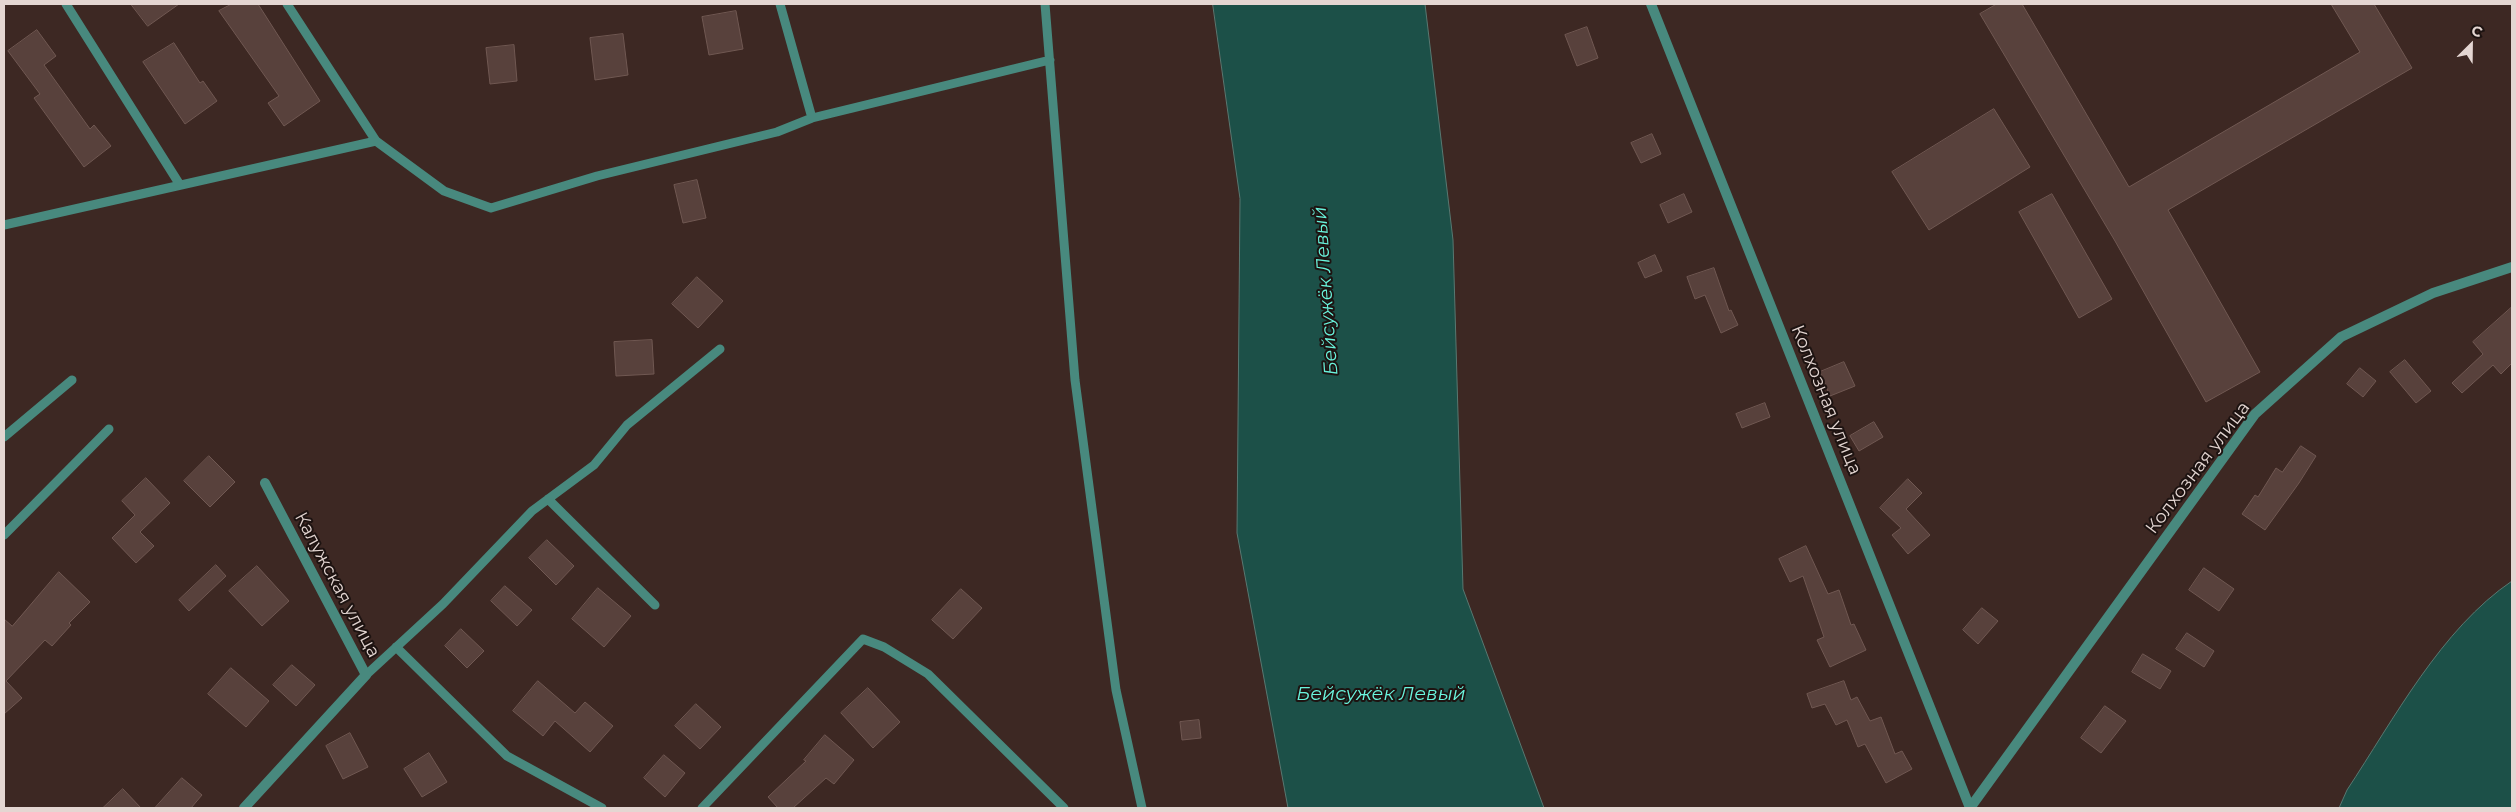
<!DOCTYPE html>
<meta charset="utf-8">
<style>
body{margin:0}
#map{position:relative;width:2516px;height:812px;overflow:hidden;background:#3d2823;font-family:Montserrat,sans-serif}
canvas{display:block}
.frame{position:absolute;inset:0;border:5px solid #e4d6d2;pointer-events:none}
.north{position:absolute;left:2446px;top:20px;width:50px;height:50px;-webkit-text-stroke:4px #1d1311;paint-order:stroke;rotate:23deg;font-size:14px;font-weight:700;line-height:20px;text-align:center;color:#e4d6d2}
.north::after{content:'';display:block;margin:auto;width:18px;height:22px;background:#e4d6d2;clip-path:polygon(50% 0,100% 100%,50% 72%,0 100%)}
</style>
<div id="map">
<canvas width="2516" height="812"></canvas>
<div class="frame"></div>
<div class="north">С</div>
</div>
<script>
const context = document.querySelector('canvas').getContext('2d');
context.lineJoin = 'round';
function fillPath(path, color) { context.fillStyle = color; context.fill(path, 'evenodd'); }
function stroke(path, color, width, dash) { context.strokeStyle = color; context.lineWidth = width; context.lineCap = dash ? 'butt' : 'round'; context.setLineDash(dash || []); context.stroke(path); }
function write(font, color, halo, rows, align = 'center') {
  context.font = font + ' Montserrat,sans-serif'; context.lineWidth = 4; context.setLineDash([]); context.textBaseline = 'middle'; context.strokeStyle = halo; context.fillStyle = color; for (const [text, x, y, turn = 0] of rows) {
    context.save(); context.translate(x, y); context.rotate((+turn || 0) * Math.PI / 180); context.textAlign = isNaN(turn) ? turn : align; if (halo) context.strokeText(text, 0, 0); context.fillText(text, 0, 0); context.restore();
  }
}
const water = new Path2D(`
 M1213 4H1425L1453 240 1463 589 1544 808H1288L1237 533 1240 199Z
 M2512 581V808H2339L2347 790C2394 719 2441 629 2512 581Z`);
fillPath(water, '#1c5048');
stroke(water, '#587871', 1);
const building = new Path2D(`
 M131 4H179L148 26Z
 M232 4H258L320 101 284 126 268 103 279 96 219 11Z
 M1997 4H2022L2129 187 2360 52 2331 4H2374L2412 68 2168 210 2260 372 2206 402 2115 241 1980 14Z
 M736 11 743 49 709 55 702 17Z
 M1587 27 1598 58 1577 66 1565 35Z
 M37 30 56 56 44 65 90 129 94 125 111 146 84 167 34 98 40 94 8 51Z
 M623 34 628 75 595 80 590 38Z
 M174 43 200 83 203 81 217 101 185 124 143 62Z
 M514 45 517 81 490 84 486 48Z
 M1994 109 2030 167 1929 230 1892 172Z
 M1652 134 1661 154 1641 163 1631 143Z
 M697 180 706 218 683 223 674 185Z
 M1684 194 1692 212 1668 223 1660 205Z
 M2052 194 2112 299 2079 318 2019 212Z
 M1655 255 1662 271 1645 278 1638 263Z
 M1714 268 1729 311 1731 310 1738 325 1721 333 1705 295 1695 299 1687 277Z
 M697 277 723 301 698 328 672 304Z
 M2512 307V363L2501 374 2493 365 2462 393 2452 383 2483 354 2473 342Z
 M652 340 654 374 616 376 614 342Z
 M2405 360 2431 391 2416 403 2390 372Z
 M1844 362 1855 386 1830 396 1820 372Z
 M2360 368 2376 381 2363 397 2347 384Z
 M1765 403 1770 417 1742 428 1736 414Z
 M1874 422 1883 437 1859 451 1850 436Z
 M2301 446 2316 456 2299 483 2265 530 2242 514 2255 495 2258 497 2276 468 2282 472Z
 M209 456 235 482 210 507 184 481Z
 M146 478 170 503 140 532 154 546 136 563 112 538 135 515 122 501Z
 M1908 479 1922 493 1906 509 1930 535 1908 554 1892 535 1901 528 1880 508Z
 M547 540 574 566 556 585 529 558Z
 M1806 546 1828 594 1839 590 1851 625 1854 624 1866 650 1830 667 1817 640 1824 637 1803 576 1790 582 1779 559Z
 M216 565 226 576 189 611 179 600Z
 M257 566 289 601 262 626 229 591Z
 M2204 568 2234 589 2219 611 2189 590Z
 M59 572 90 602 69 623 71 625 52 646 45 640 6 681 22 698 4 714V619L12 626Z
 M505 586 532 610 517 626 491 601Z
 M598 588 631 616 604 647 572 619Z
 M961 589 982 608 953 639 932 620Z
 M1982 608 1998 621 1978 644 1963 630Z
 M461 629 484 651 467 668 445 646Z
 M2187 633 2214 651 2204 667 2176 649Z
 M2143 654 2171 671 2160 689 2132 672Z
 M292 665 315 685 296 706 273 685Z
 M231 668 269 701 246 727 208 694Z
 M538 681 575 713 585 702 613 726 590 752 555 721 543 736 513 711Z
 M1844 681 1851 700 1857 697 1870 721 1881 717 1895 754 1902 751 1912 769 1886 783 1865 744 1858 747 1847 720 1836 725 1825 704 1812 708 1807 694Z
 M868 688 900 722 873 748 841 713Z
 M696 704 721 727 700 749 675 726Z
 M2105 706 2126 721 2101 753 2081 738Z
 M1199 720 1201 738 1182 740 1180 722Z
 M350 733 368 767 343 779 326 746Z
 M825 735 854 760 834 784 826 778 793 808H778L768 797 806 761 804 760Z
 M429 753 447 782 422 797 404 769Z
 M664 755 685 773 665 797 644 778Z
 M182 778 202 795 191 808H155Z
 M123 789 141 808H103Z`);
fillPath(building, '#58413c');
stroke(building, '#705852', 1);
stroke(new Path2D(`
 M66 4 180 185
 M287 4 376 141 444 191 491 208 597 176 777 132 812 118 1050 60
 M780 4 812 118
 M1045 4 1075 380 1116 690 1142 808
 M4 225 376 141
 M4 437 72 380
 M548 499 655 605
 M4 535 109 429
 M396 647 507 756 602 808
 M366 675 443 604 532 511 594 465 627 425 720 349
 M702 808 863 639 884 647 928 674 1064 808`), '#48897e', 9);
stroke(new Path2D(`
 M1651 4 1970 808
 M244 808 366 675 265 483
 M1970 808 2255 414 2341 337 2433 293 2512 267`), '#48897e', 10);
write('18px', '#e4d6d2', '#1d1311', [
 ["Колхозная улица",1826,400,68],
 ["Колхозная улица",2198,468,-53],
 ["Калужская улица",337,585,62]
]);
write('italic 19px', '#6af4dd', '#1d1311', [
 ["Бейсужёк Левый",1326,291,-94],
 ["Бейсужёк Левый",1381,694]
]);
</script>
